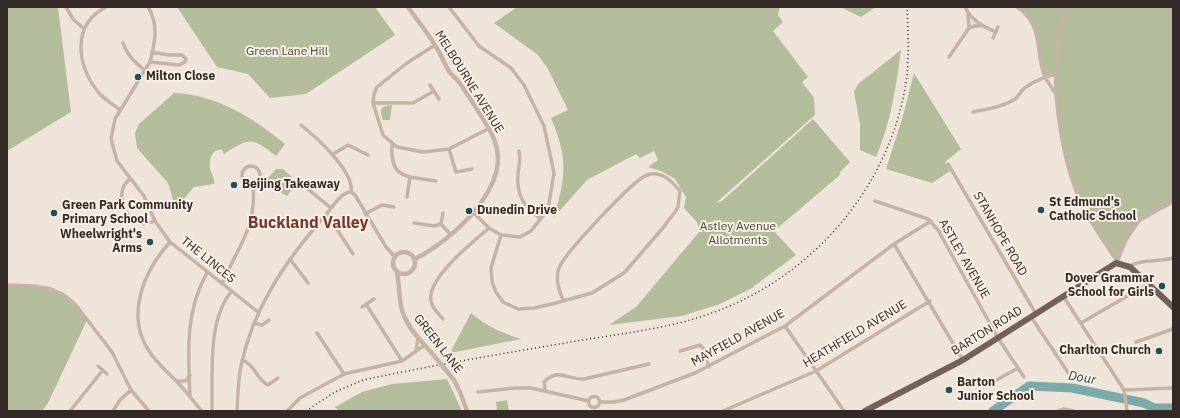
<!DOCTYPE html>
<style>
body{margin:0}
#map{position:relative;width:1180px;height:418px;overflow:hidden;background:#efe4da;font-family:"IBM Plex Sans",sans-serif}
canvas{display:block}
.frame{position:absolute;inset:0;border:8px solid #332a27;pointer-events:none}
</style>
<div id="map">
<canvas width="1180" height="418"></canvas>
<div class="frame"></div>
</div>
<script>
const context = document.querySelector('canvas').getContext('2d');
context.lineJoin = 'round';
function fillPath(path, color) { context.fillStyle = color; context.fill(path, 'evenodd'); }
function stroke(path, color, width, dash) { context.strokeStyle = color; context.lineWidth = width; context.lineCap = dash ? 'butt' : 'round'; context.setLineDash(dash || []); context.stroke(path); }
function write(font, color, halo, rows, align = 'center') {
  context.font = font + ' "IBM Plex Sans",sans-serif'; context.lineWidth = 4; context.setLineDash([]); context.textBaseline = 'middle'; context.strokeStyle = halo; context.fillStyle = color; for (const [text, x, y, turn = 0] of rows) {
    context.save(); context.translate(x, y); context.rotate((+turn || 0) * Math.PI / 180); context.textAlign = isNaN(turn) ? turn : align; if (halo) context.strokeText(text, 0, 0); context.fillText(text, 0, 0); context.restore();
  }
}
fillPath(new Path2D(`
 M7 7H58L71 112 7 151Z
 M177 7H375L395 35 306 94 270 98 248 74 217 67Z
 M517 7H780L778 15 783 22 773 31 808 77 802 82 814 98 815 115 716 203 722 201 813 119 850 162 840 172V175L774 231 796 255 754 286 752 284 754 287 720 304 682 316 609 325 636 307 700 231 697 222 684 208 686 197 675 179 661 171 648 167 658 160 654 151 640 158 636 154 587 180 554 217C566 176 568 158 551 118L568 110 548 69 538 55 494 23Z
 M840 7H876L861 17Z
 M1017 7H1173V201L1135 225 1116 263C1102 241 1085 219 1076 194 1064 160 1055 110 1057 74L1045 77 1032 22Z
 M901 50C896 87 891 122 876 157L860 150V124L854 92 858 84Z
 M914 73 961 149 945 162 950 171 932 183 886 169 903 116Z
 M174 93C215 94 254 118 285 144L276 156C252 137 250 137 224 154L222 150C212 148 209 160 210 168 211 174 215 178 214 184L194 187 183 200 175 206 168 183 137 148 135 133 139 124Z
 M392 105 390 120H383C379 109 381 106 392 105Z
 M276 169H283L292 177 294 187 287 196 264 182Z
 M7 285 34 286 64 295 88 318 48 403 42 411H7Z
 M471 313C486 326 502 333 521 339L450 353Z
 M447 379 462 411H339L335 407 362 392 392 384Z
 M507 400 509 411H497L496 402Z`), '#b3bc9b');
stroke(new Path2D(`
 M993 411 1029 386 1072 388 1144 403 1154 408H1173`), '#7ca9a9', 9);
stroke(new Path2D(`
 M66 7 73 19 83 28
 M106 7C71 25 77 65 98 92 104 99 112 104 119 109
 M148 7C159 24 155 43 150 62L115 119 111 139 117 161 144 196 155 221 170 242 258 312
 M449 7 479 46 511 68 524 85 544 126 554 173 548 209 531 231 520 237 501 235 489 228 473 212
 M965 7C972 21 982 26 996 32
 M1017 7C1045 26 1034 51 1045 77 1048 82 1052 88 1055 93
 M1065 7C1059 35 1054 66 1056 94 1060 142 1071 199 1102 237 1107 243 1111 250 1119 252
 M969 28 975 26H980
 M993 38 998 27
 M123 43C127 55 135 62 144 70
 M435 45 407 63 377 87 374 94 373 103 383 135 397 147 423 152 449 149 488 129
 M949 57 969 28 968 14
 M150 62 179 65 185 62 186 59 182 55H168L152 52
 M430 85 439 99
 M373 103H413L434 91
 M973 112C987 109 1003 107 1015 99 1019 96 1021 90 1026 87 1035 81 1046 76 1057 74
 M301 125C316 137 355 172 351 192
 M392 145C390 180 407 176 436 181
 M449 149 456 172 472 169
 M519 151C521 160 519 165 518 173 516 196 524 207 541 219
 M333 154 348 145 368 155
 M948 164 1036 314
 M242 175a9 9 0 1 1 18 0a9 9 0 1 1-18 0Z
 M130 179C126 182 123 186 122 192 120 202 128 221 139 223 145 224 150 223 155 221
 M303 185 331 208
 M351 192 355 195 386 247 395 257
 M407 197 410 177
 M875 201 928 219 938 230 998 338 1024 377
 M327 214 353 254
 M365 214 382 205 394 207
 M414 223 435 226 441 224 451 235
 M441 224 443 213
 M501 235 491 268 492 282 496 292 503 302 518 309 534 308 552 304 592 293 624 273 662 229 675 212 678 207 680 191C672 181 661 170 647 175 633 180 564 254 559 268 555 279 559 290 563 300
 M170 242C144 271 125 315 149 351 157 364 170 374 180 385 188 393 194 403 202 411
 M894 244 963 360
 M290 259 308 283
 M1130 267C1138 259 1161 262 1173 258
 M222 284C238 246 257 228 253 184
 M7 285 34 286 51 289 64 295 75 304 112 352 131 390 149 411
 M1063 296 1124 390 1127 411
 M366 304 402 361
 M362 307 374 299
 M1031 317 1071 377
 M443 319C438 313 432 308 431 301 426 279 474 241 489 228
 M254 323 262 325 269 320
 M1081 323 1148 284
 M785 326 844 411
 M317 333 344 374
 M1136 342 1173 329
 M416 351 418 338
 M680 351 700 345 703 348 709 367
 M242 360C255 364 256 379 268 385L278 378
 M98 366 107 374
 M177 381H186L190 375
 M984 387 1018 368
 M545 390 544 382C559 367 567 380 584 379L649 364
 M1124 390 1173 388
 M478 392 515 388H531L589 401
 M190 396C188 353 185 311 207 273
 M588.5 402a5.5 5.5 0 1 1 11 0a5.5 5.5 0 1 1-11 0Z
 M600 402H613L624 400 695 373 785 326 894 244 931 221
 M70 411 103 370
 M113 411 120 400 131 390
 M212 411C213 375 207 321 231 292
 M237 411C238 396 238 380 241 366 253 308 285 262 323 218 330 211 340 192 351 192
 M287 411 300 398 344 374 402 361 425 345
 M723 411 816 371 930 301
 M1058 411 1064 409 1074 411`), '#c5b3a7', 3.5);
stroke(new Path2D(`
 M408 7C417 20 428 33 436 47 441 54 444 64 449 71 451 75 456 78 459 82 469 97 487 123 494 139 514 186 451 241 415 259
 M393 263a11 11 0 1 1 22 0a11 11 0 1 1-22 0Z
 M1116 263 1126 239 1139 220 1173 201
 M397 272C399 283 399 295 401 306 405 327 422 341 435 357
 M454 380 460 392 467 411`), '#c5b3a7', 4.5);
stroke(new Path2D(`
 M865 411 963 360 1116 263 1130 267 1173 307`), '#736159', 6);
stroke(new Path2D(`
 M306 411 335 392 363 380C434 365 506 353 577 341 625 333 674 328 720 310 818 272 894 180 907 75 909 52 908 29 907 7`), '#332a27', 1.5, [1, 3]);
stroke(new Path2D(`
 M435 357 454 380`), '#c5b3a7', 4.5);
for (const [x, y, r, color] of [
 [138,77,4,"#214f50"],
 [234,185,4,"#214f50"],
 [1041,210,4,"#214f50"],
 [469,211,4,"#214f50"],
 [54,213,4,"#214f50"],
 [150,242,4,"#214f50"],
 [1162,286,4,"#214f50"],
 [1159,351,4,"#214f50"],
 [949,390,4,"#214f50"]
]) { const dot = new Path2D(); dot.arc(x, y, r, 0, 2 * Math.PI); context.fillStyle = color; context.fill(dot); stroke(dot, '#f7eee6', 1.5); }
write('12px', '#444f2d', '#f7eee6', [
 ["Green Lane Hill",287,52],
 ["Astley Avenue",738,227],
 ["Allotments",738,241]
]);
write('bold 12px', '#332a27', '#f7eee6', [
 ["Milton Close",146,77],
 ["Beijing Takeaway",242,185],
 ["St Edmund's",1049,203],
 ["Catholic School",1049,217],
 ["Green Park Community",62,206],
 ["Primary School",62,220],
 ["Dunedin Drive",477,211],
 ["Wheelwright's",142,235,"right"],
 ["Arms",142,249,"right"],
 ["Dover Grammar",1154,279,"right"],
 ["School for Girls",1154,293,"right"],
 ["Charlton Church",1151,351,"right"],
 ["Barton",957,383],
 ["Junior School",957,397]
], 'left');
write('12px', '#332a27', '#f7eee6', [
 ["MELBOURNE AVENUE",469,82,58],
 ["STANHOPE ROAD",1000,234,60],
 ["ASTLEY AVENUE",964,259,60],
 ["THE LINCES",208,260,39],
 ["BARTON ROAD",987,331,-32],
 ["HEATHFIELD AVENUE",855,334,-31],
 ["MAYFIELD AVENUE",738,338,-29],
 ["GREEN LANE",438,344,52]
]);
write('italic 13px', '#214f50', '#f7eee6', [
 ["Dour",1082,378,9]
]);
write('bold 16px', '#7a3728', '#f7eee6', [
 ["Buckland Valley",308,223]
]);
</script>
